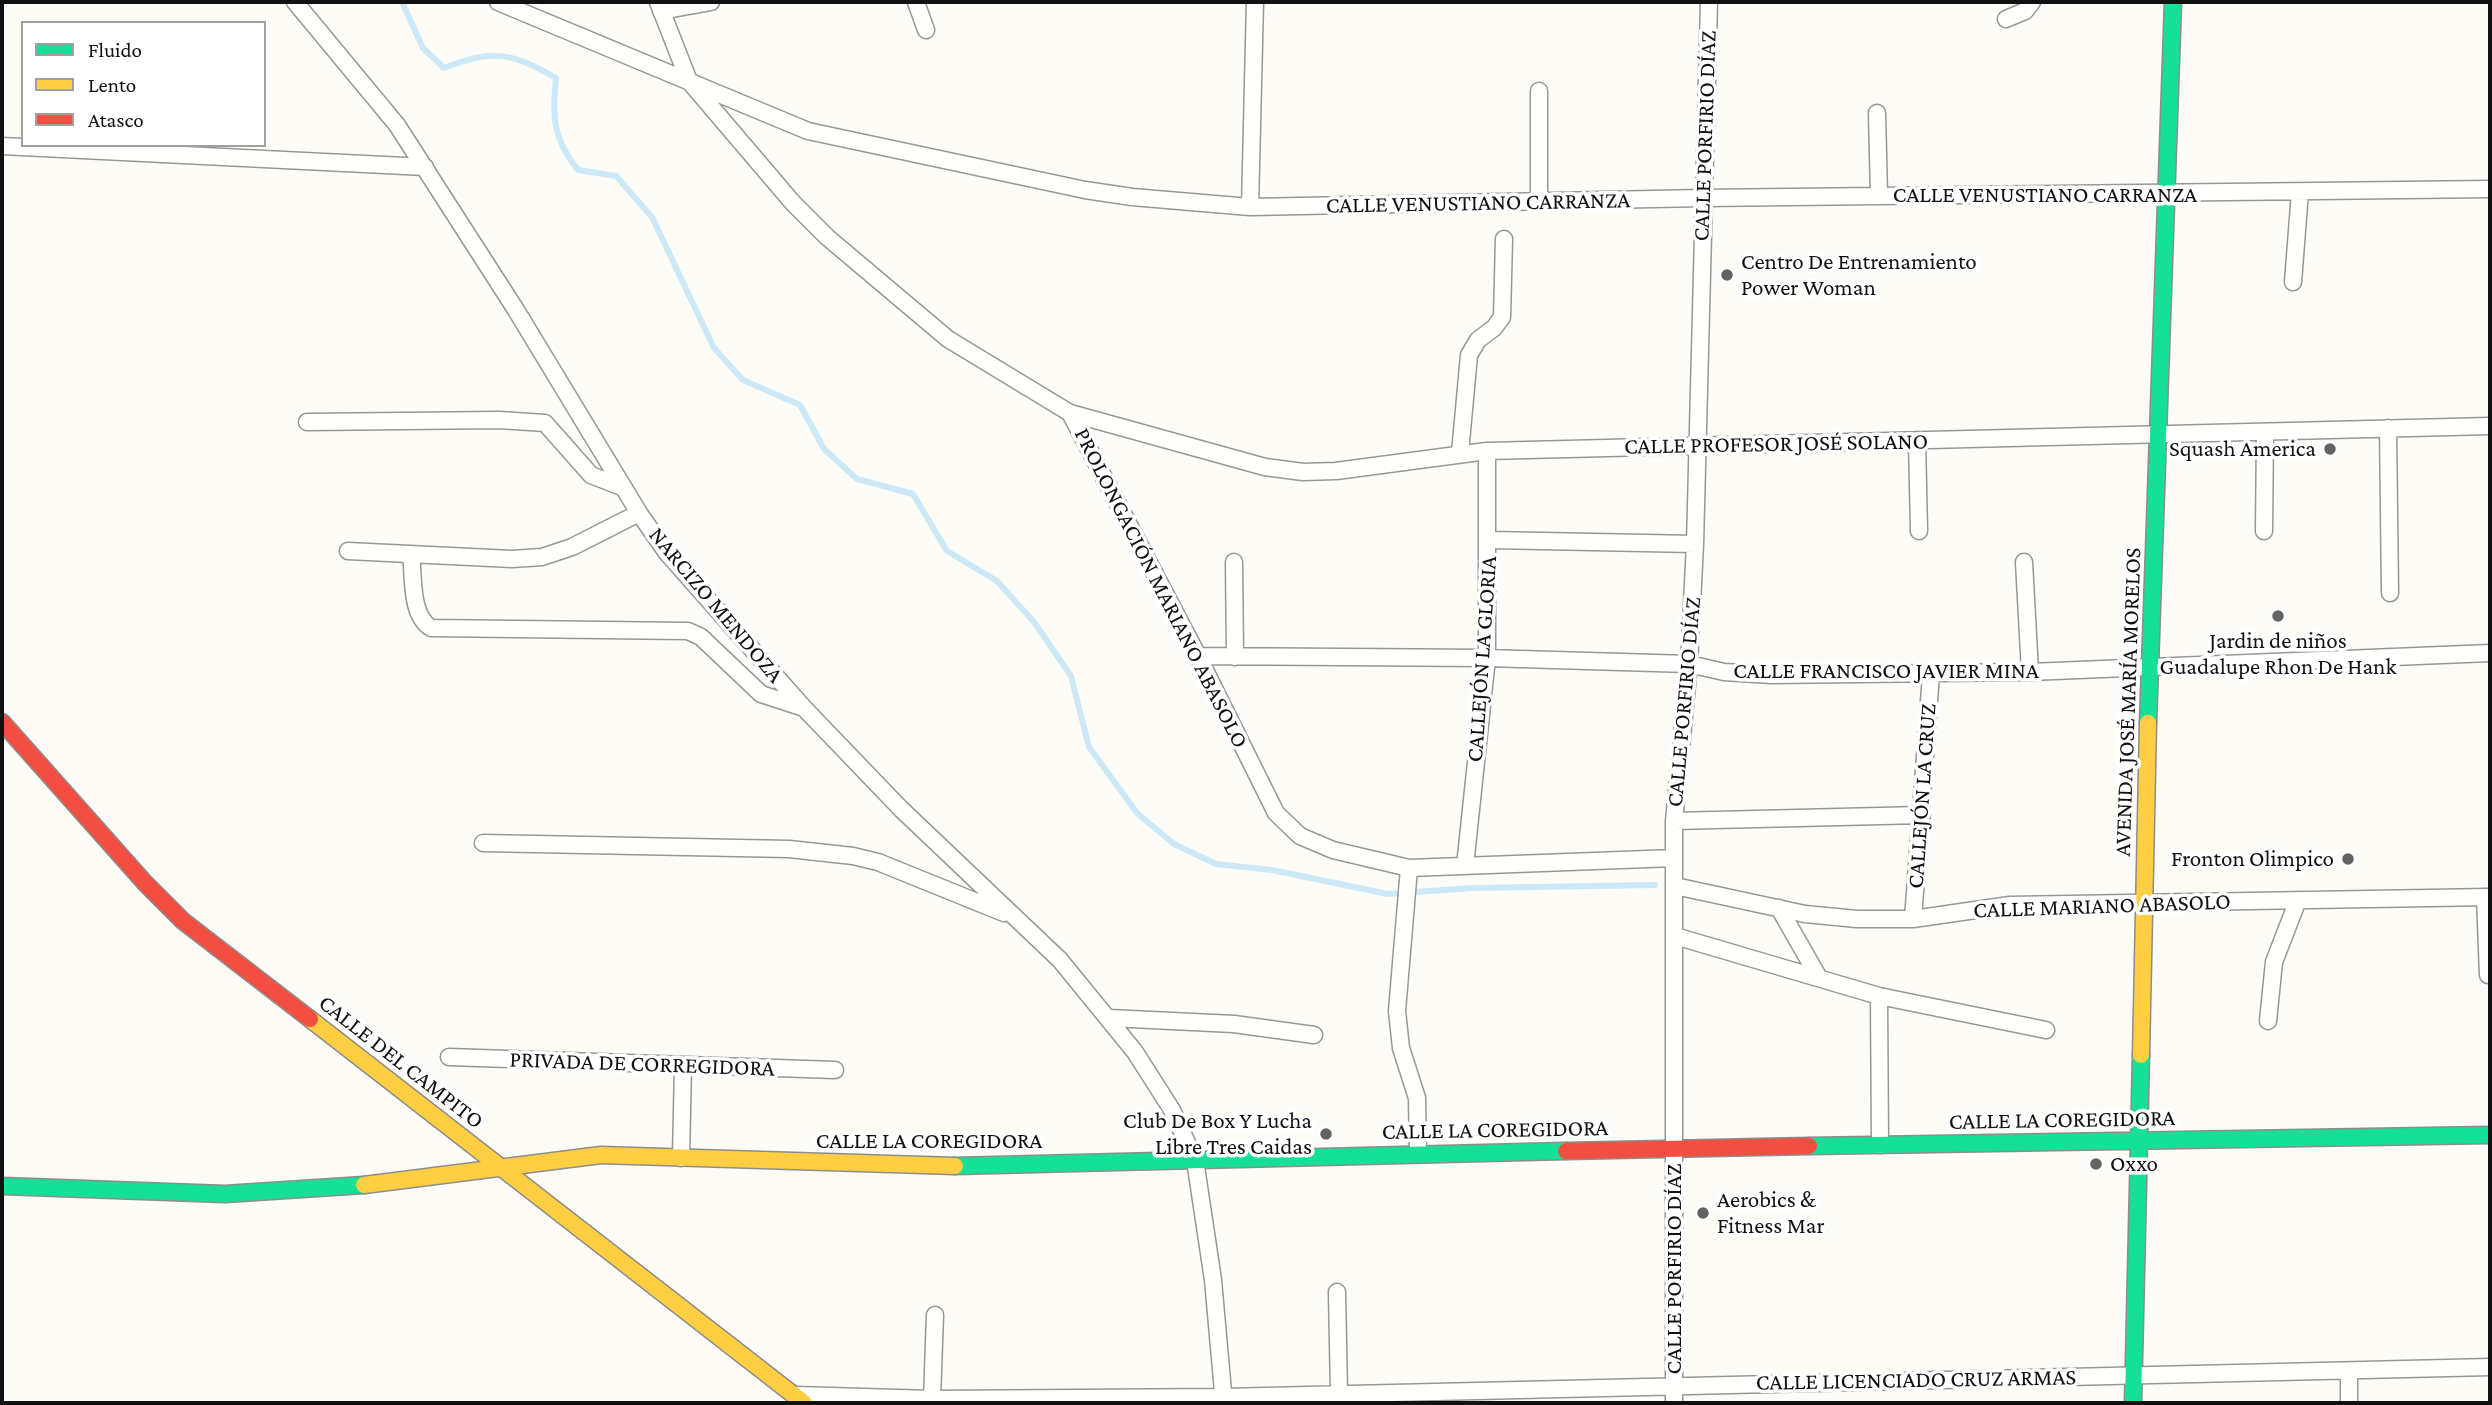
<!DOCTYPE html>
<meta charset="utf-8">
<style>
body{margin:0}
#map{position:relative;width:2492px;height:1405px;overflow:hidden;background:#fdfcf7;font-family:"Crimson Pro",serif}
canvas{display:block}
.frame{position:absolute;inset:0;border:4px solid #111;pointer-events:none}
.legend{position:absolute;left:21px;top:21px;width:245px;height:126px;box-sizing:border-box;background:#fff;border:2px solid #a0a0a0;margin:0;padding:9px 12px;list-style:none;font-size:21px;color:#111}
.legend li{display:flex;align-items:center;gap:14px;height:35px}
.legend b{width:35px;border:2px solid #a0a0a0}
</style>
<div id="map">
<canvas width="2492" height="1405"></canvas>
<div class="frame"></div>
<ul class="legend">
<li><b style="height:9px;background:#16e098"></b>Fluido</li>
<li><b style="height:9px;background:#ffcf43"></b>Lento</li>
<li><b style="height:9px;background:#f24e42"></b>Atasco</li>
</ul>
</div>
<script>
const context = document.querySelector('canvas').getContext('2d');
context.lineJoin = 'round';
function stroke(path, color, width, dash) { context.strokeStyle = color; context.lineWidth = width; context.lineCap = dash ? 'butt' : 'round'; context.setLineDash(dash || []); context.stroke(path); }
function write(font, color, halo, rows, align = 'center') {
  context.font = font + ' "Crimson Pro",serif'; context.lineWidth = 7; context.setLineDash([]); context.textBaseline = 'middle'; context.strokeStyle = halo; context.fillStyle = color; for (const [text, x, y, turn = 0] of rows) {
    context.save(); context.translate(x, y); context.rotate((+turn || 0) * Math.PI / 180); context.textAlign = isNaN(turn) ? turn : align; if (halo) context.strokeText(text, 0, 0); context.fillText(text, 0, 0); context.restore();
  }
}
stroke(new Path2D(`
 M402 2 423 48 444 68C493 49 510 52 556 78 552 117 553 139 578 170L616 176 652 217 714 348 743 380 800 405 824 449 857 479 913 494 947 551 997 581 1034 622 1071 676 1089 747 1137 813 1174 844 1216 864 1272 870 1388 894 1472 888 1655 885`), '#cde8f7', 6);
const street = new Path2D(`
 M295 2 397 125 516 310 639 513 667 553 804 708 901 809 1060 960 1135 1052 1172 1110 1195 1160 1213 1280 1224 1403
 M498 2 808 131 1085 190 1132 197 1250 207 1703 198 2490 189
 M658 2 689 81 793 203 827 237 948 339 1070 413 1198 656 1276 813 1300 836 1333 850 1409 868 1674 858
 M916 2 926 30
 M661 11 711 2
 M2006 19 2025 11 2032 2
 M1539 91V201
 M1877 113 1879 196
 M2 146 425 167
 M1250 207 1255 2
 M2293 282 2300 192
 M1070 413 1265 467 1303 472 1336 471 1487 451 2490 426
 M307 422 499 420 545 423 591 475 624 488
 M2388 428 2390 593
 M1917 440 1919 531
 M1460 453 1469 355 1478 340 1494 328 1502 317 1504 239
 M2264 531 2265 432
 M1490 540 1695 544
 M348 551 512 559 542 557 572 547 639 513
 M411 555C414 578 410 615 431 628L688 631 701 637 761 694 804 708
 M1234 562 1235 657
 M2024 562 2030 672
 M1198 656 1487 658 1689 664 1724 672 1771 675 2030 672 2490 653
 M1674 821 1922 815
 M483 843 789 849 853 856 878 862 1004 913
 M1465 866 1487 658V451
 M1409 868 1397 1011 1401 1048 1417 1098 1418 1153
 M1675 886 1805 914 1857 919H1913L2010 905 2490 897
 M2485 897 2488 975
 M1779 908 1819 978
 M1913 919 1931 674
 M1675 936 1879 996 2046 1030
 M1879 996 1880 1145
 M1110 1018 1234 1024 1314 1035
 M2268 1021 2274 962 2298 900
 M449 1057 835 1070
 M681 1158 683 1065
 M1337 1292 1339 1394
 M2349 1372V1403
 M796 1395 932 1399 1224 1397 2490 1367
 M932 1399 935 1315
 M1674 1403V821L1689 664 1695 544 1709 2`);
const fast = new Path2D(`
 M2148 723 2173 2
 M1809 1146 2490 1135
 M955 1166 1566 1151
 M2 1186 225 1194 364 1185
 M2133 1403 2141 1055`);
const slow = new Path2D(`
 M310 1019 804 1403
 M2141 1055 2148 723
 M364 1185 601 1155 955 1166`);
const jam = new Path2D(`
 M2 722 145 883 183 921 310 1019
 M1566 1151 1809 1146`);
stroke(street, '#979795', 19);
stroke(fast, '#8e8d8b', 19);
stroke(slow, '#8e8d8b', 19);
stroke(jam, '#8e8d8b', 19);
stroke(street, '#fffffe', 16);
stroke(fast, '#16e098', 16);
stroke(slow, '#ffcf43', 16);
stroke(jam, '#f24e42', 16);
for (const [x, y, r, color] of [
 [1727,275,7,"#646362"],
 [2330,449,7,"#646362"],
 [2278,616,7,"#646362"],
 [2348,859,7,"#646362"],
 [1326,1134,7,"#646362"],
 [2096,1164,7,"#646362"],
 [1703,1213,7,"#646362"]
]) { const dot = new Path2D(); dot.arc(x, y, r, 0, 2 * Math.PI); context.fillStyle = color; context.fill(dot); stroke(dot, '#fff', 2.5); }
write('23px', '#111', '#fff', [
 ["CALLE PORFIRIO DÍAZ",1705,136,-88],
 ["CALLE VENUSTIANO CARRANZA",2045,195],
 ["CALLE VENUSTIANO CARRANZA",1478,203,-1],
 ["CALLE PROFESOR JOSÉ SOLANO",1776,444,-1],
 ["PROLONGACIÓN MARIANO ABASOLO",1161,588,63],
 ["NARCIZO MENDOZA",716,605,50],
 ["CALLEJÓN LA GLORIA",1482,659,-86],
 ["CALLE FRANCISCO JAVIER MINA",1886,671],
 ["CALLE PORFIRIO DÍAZ",1684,702,-85],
 ["AVENIDA JOSÉ MARÍA MORELOS",2128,702,-88],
 ["CALLEJÓN LA CRUZ",1922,796,-86],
 ["CALLE MARIANO ABASOLO",2102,906,-2],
 ["CALLE DEL CAMPITO",401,1062,38],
 ["PRIVADA DE CORREGIDORA",642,1064,2],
 ["CALLE LA COREGIDORA",2062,1120,-1],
 ["CALLE LA COREGIDORA",1495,1130,-1],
 ["CALLE LA COREGIDORA",929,1141],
 ["CALLE PORFIRIO DÍAZ",1674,1269,-90],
 ["CALLE LICENCIADO CRUZ ARMAS",1916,1380,-1]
]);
write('23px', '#111', '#fff', [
 ["Centro De Entrenamiento",1741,262],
 ["Power Woman",1741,288],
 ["Squash America",2316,449,"right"],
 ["Jardin de niños",2278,641,"center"],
 ["Guadalupe Rhon De Hank",2278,667,"center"],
 ["Fronton Olimpico",2334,859,"right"],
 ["Club De Box Y Lucha",1312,1121,"right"],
 ["Libre Tres Caidas",1312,1147,"right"],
 ["Oxxo",2110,1164],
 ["Aerobics &",1717,1200],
 ["Fitness Mar",1717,1226]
], 'left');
</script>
